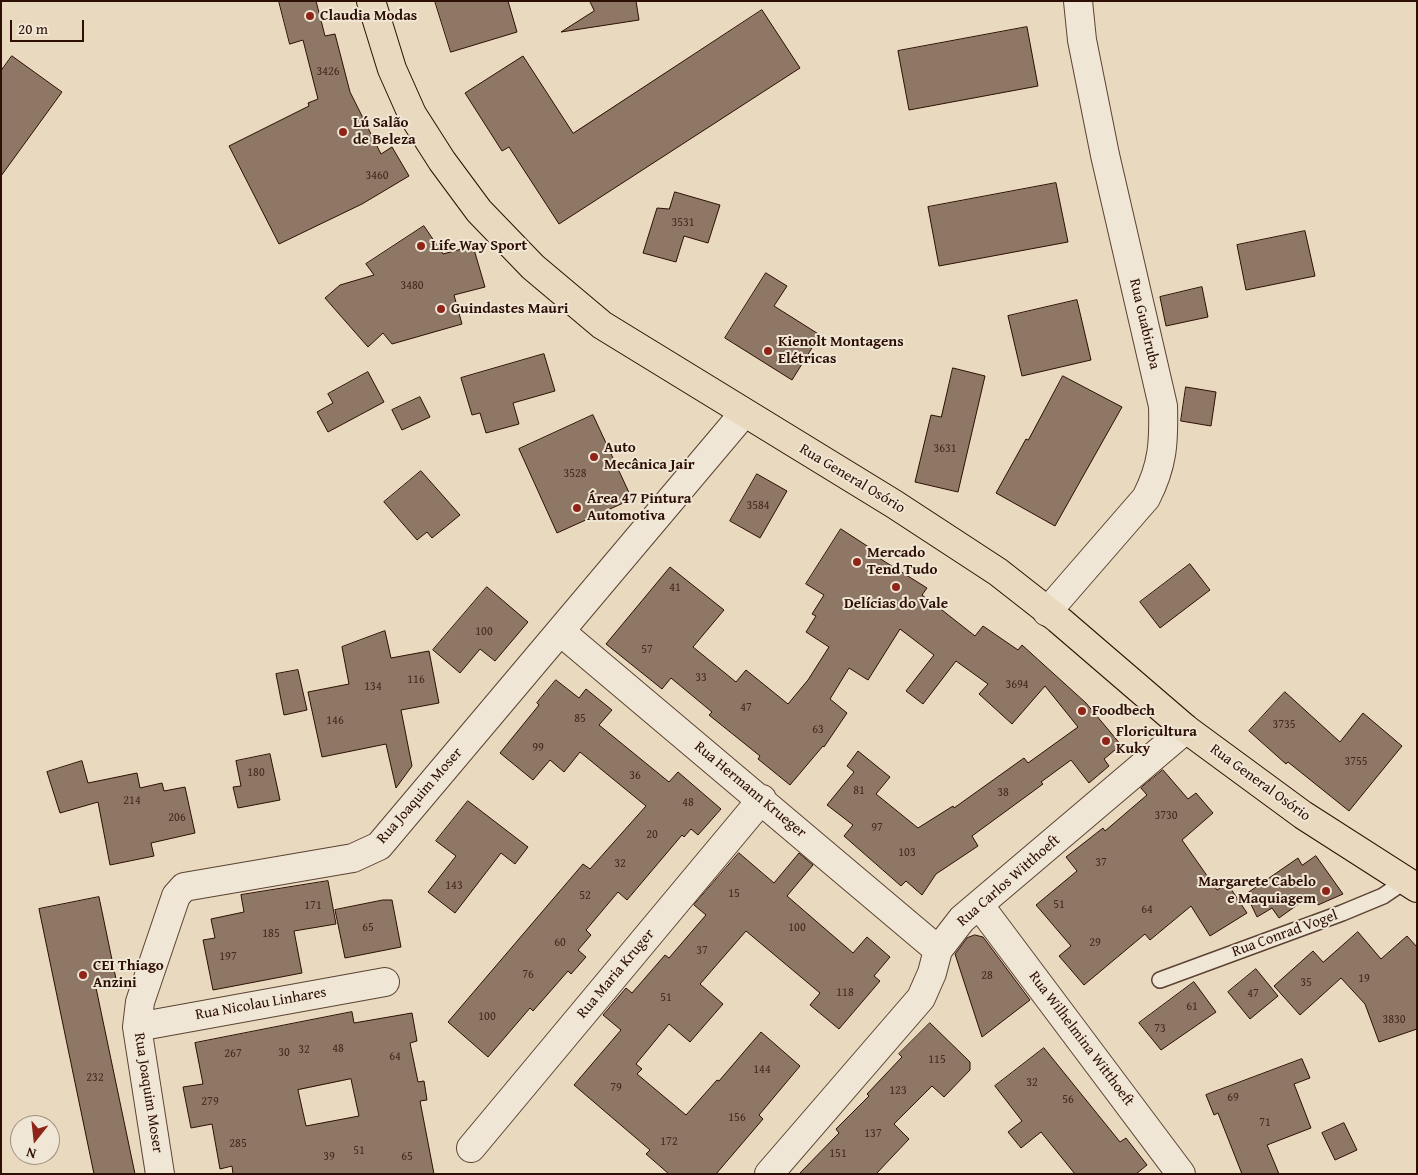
<!DOCTYPE html>
<meta charset="utf-8">
<style>
body{margin:0}
#map{position:relative;width:1418px;height:1175px;overflow:hidden;background:#e8d9bf;font-family:"Gentium Book Plus",serif}
canvas{display:block}
.frame{position:absolute;inset:0;border:2px solid #2d0f03;pointer-events:none}
.north{position:absolute;left:10px;top:1115px;width:50px;height:50px;box-sizing:border-box;background:#f0e6d5;border:1px solid #a29081;border-radius:50%;rotate:196deg;font-size:14px;font-weight:700;line-height:20px;text-align:center;color:#2d0f03}
.north::after{content:'';display:block;margin:auto;width:18px;height:22px;background:#8f2418;clip-path:polygon(50% 0,100% 100%,50% 72%,0 100%)}
.scale{position:absolute;left:10px;top:20px;width:74px;height:22px;box-sizing:border-box;border:2px solid #2d0f03;border-top:0;padding-left:6px;font-size:15px;line-height:18px;white-space:nowrap;color:#2d0f03;-webkit-text-stroke:4px #f0e6d5;paint-order:stroke}
</style>
<div id="map">
<canvas width="1418" height="1175"></canvas>
<div class="frame"></div>
<div class="north">N</div>
<div class="scale">20 m</div>
</div>
<script>
const context = document.querySelector('canvas').getContext('2d');
context.lineJoin = 'round';
function fillPath(path, color) { context.fillStyle = color; context.fill(path, 'evenodd'); }
function stroke(path, color, width, dash) { context.strokeStyle = color; context.lineWidth = width; context.lineCap = dash ? 'butt' : 'round'; context.setLineDash(dash || []); context.stroke(path); }
function write(font, color, halo, rows, align = 'center') {
  context.font = font + ' "Gentium Book Plus",serif'; context.lineWidth = 4; context.setLineDash([]); context.textBaseline = 'middle'; context.strokeStyle = halo; context.fillStyle = color; for (const [text, x, y, turn = 0] of rows) {
    context.save(); context.translate(x, y); context.rotate((+turn || 0) * Math.PI / 180); context.textAlign = isNaN(turn) ? turn : align; if (halo) context.strokeText(text, 0, 0); context.fillText(text, 0, 0); context.restore();
  }
}
const building = new Path2D(`
 M279 1H316L325 36 335 34 350 92 381 154 392 147 409 176 362 204 279 244 229 146 309 106 308 103 318 99 303 40 290 44Z
 M435 1H508L517 32 451 52Z
 M590 1H636L639 20 561 32 594 11Z
 M762 10 800 68 559 224 509 147 502 151 465 93 523 56 573 133Z
 M1027 27 1038 86 909 110 898 51Z
 M12 56 62 92 1 176V71Z
 M1056 183 1068 242 939 266 928 207Z
 M675 192 720 205 708 243 684 236 676 262 643 253 657 208 669 209Z
 M424 226 443 254 473 246 485 287 454 295 462 324 392 344 383 333 368 347 325 298 340 285 374 275 366 264Z
 M1305 231 1315 276 1246 290 1237 245Z
 M766 273 787 286 774 306 820 335 792 380 725 338Z
 M1202 287 1208 317 1166 326 1160 297Z
 M1077 300 1091 360 1022 376 1008 316Z
 M544 354 555 391 513 403 519 424 486 433 480 413 472 415 461 378Z
 M953 368 985 376 958 492 915 482 931 415 941 417Z
 M368 372 384 402 328 432 317 412 333 403 328 394Z
 M1063 376 1122 407 1055 526 996 493 1026 439 1028 440Z
 M1186 387 1216 392 1211 426 1181 421Z
 M420 397 430 417 402 430 392 410Z
 M593 415 632 499 557 533 519 449Z
 M421 471 460 515 432 538 427 532 417 540 384 502Z
 M757 474 787 491 760 538 730 521Z
 M841 529 881 555 879 558 927 588 922 595 932 603 931 606 933 603 975 636 983 626 1018 650 1022 645 1086 703 1121 745 1104 759 1109 766 1089 783 1071 760 1041 782 1043 784 972 836 978 846 936 874 922 895 906 881 901 886 844 836 853 825 827 805 854 772 847 766 858 751 890 777 876 794 918 828 953 806 954 808 1024 758 1028 763 1078 727 1045 686 1012 724 979 694 988 684 956 661 923 704 906 691 934 655 900 629 868 680 849 668 830 699 847 713 824 747 823 746 790 785 758 759 760 756 709 715 712 712 671 678 662 689 606 644 670 567 724 610 693 647 736 682 746 670 788 704 808 680 829 647 806 632 816 616 812 614 824 595 806 584Z
 M1190 564 1210 590 1160 628 1140 602Z
 M487 587 528 622 495 661 480 649 460 673 433 650Z
 M385 631 391 658 429 651 439 703 401 710 412 766 396 788 386 744 322 757 308 692 349 684 342 647Z
 M298 670 307 710 284 715 276 674Z
 M556 680 579 698 586 689 612 710 599 725 669 782 678 772 721 809 698 835 691 829 684 837 682 835 627 900 618 892 586 930 591 935 578 950 586 957 571 974 568 971 533 1011 530 1008 488 1057 448 1022 583 864 590 869 646 806 580 752 564 772 550 760 533 780 500 753 539 705 537 703Z
 M1285 692 1340 742 1363 713 1402 746 1349 811 1288 762 1286 764 1249 731Z
 M270 754 280 800 238 808 233 787 241 786 236 761Z
 M82 761 88 783 137 773 140 788 162 783 164 791 185 787 195 833 151 843 154 856 110 865 98 802 60 813 47 772Z
 M1163 770 1188 799 1196 793 1213 813 1182 840 1217 890 1227 883 1247 913 1210 936 1191 906 1150 940 1145 934 1084 985 1059 956 1071 946 1036 905 1077 871 1066 857 1103 828 1105 831 1147 795 1141 788Z
 M468 801 528 847 515 864 501 853 455 913 428 892 456 856 436 841Z
 M739 853 774 883 799 853 813 865 787 896 853 953 867 937 890 957 874 976 880 981 839 1029 810 1005 820 993 746 931 700 984 723 1004 690 1042 669 1024 636 1064 642 1069 637 1074 686 1115 717 1080 719 1081 761 1032 800 1066 759 1115 763 1119 716 1174H669L646 1154 650 1150 574 1085 621 1030 603 1015 626 988 632 993 665 955 669 958 706 915 694 905Z
 M1316 856 1343 894 1318 905 1311 895 1279 918 1272 908 1257 917 1246 894 1298 858 1302 865Z
 M328 881 336 924 294 931 302 973 213 990 203 940 215 938 211 919 244 912 241 895Z
 M99 897 116 979 95 983 135 1174H94L39 909Z
 M383 900H392L401 947 345 958 335 910Z
 M1358 932 1381 959 1407 936 1417 947V1029L1379 1042 1365 1004 1341 978 1300 1015 1274 986 1313 951 1323 962Z
 M975 935 983 937 1030 1000 982 1037 955 954 967 938Z
 M1256 969 1278 996 1250 1019 1228 992Z
 M1194 982 1216 1012 1161 1050 1139 1023Z
 M352 1012 354 1023 412 1013 417 1041 410 1043 418 1082 424 1081 427 1100 420 1101 434 1174H233L232 1166 220 1169 212 1124 191 1128 183 1087 203 1084 195 1043ZM351 1079 359 1116 306 1126 298 1090Z
 M930 1023 970 1062V1070L944 1097 932 1086 894 1124 909 1139 876 1174H799L839 1133 836 1129 869 1096 867 1094 902 1057 899 1054Z
 M1044 1048 1120 1142 1126 1138 1147 1165 1136 1174H1075L1041 1132 1021 1148 1008 1132 1022 1121 995 1086Z
 M1302 1059 1310 1078 1294 1084 1311 1128 1267 1145 1279 1174H1242L1218 1113 1214 1115 1206 1095Z
 M1344 1123 1357 1150 1335 1160 1322 1133Z`);
fillPath(building, '#8e7865');
stroke(building, '#2d0f03', 1);
const service = new Path2D(`
 M1160 980 1342 913 1383 896 1405 881`);
const minor = new Path2D(`
 M1047 612 1146 498C1163 465 1164 442 1163 406L1105 155 1082 40 1078 1
 M561 632 938 950
 M980 906 1181 1174
 M137 1027 385 982
 M471 1148 762 799
 M160 1174 137 1027 140 1002 176 896 184 887 353 858 379 846 744 413
 M769 1174 921 998 932 973 938 950 962 919 1186 729`);
const primary = new Path2D(`
 M371 1 392 69 412 114 442 161 479 211 533 267 602 325 894 504 998 572 1058 619 1186 729 1303 815 1417 888`);
stroke(service, '#5c4232', 18);
stroke(minor, '#5c4232', 30);
stroke(primary, '#2d0f03', 30);
stroke(service, '#f0e6d5', 15);
stroke(minor, '#f0e6d5', 28);
stroke(primary, '#e8d9bf', 28);
for (const [x, y, r, color] of [
 [310,16,5,"#8f2418"],
 [343,132,5,"#8f2418"],
 [421,246,5,"#8f2418"],
 [441,309,5,"#8f2418"],
 [768,351,5,"#8f2418"],
 [594,457,5,"#8f2418"],
 [577,508,5,"#8f2418"],
 [857,562,5,"#8f2418"],
 [896,587,5,"#8f2418"],
 [1082,711,5,"#8f2418"],
 [1106,741,5,"#8f2418"],
 [1326,891,5,"#8f2418"],
 [83,975,5,"#8f2418"]
]) { const dot = new Path2D(); dot.arc(x, y, r, 0, 2 * Math.PI); context.fillStyle = color; context.fill(dot); stroke(dot, '#f0e6d5', 2); }
write('12px', '#45291c', null, [
 ["3426",328,72],
 ["3460",377,176],
 ["3531",683,223],
 ["3480",412,286],
 ["3631",945,449],
 ["3528",575,474],
 ["3584",758,506],
 ["41",675,588],
 ["100",484,632],
 ["57",647,650],
 ["33",701,678],
 ["116",416,680],
 ["3694",1017,685],
 ["134",373,687],
 ["47",746,708],
 ["85",580,719],
 ["146",335,721],
 ["3735",1284,725],
 ["63",818,730],
 ["99",538,748],
 ["3755",1356,762],
 ["180",256,773],
 ["36",635,776],
 ["81",859,791],
 ["38",1003,793],
 ["214",132,801],
 ["48",688,803],
 ["3730",1166,816],
 ["206",177,818],
 ["97",877,828],
 ["20",652,835],
 ["103",907,853],
 ["37",1101,863],
 ["32",620,864],
 ["143",454,886],
 ["15",734,894],
 ["52",585,896],
 ["51",1059,905],
 ["171",313,906],
 ["64",1147,910],
 ["65",368,928],
 ["100",797,928],
 ["185",271,934],
 ["60",560,943],
 ["29",1095,943],
 ["37",702,951],
 ["197",228,957],
 ["76",528,975],
 ["28",987,976],
 ["19",1364,979],
 ["35",1306,983],
 ["118",845,993],
 ["47",1253,994],
 ["51",666,998],
 ["61",1192,1007],
 ["100",487,1017],
 ["3830",1394,1020],
 ["73",1160,1029],
 ["48",338,1049],
 ["32",304,1050],
 ["30",284,1053],
 ["267",233,1054],
 ["64",395,1057],
 ["115",937,1060],
 ["144",762,1070],
 ["232",95,1078],
 ["32",1032,1083],
 ["79",616,1088],
 ["123",898,1091],
 ["69",1233,1098],
 ["56",1068,1100],
 ["279",210,1102],
 ["156",737,1118],
 ["71",1265,1123],
 ["137",873,1134],
 ["172",669,1142],
 ["285",238,1144],
 ["51",359,1151],
 ["151",838,1154],
 ["39",329,1157],
 ["65",407,1157]
]);
write('bold 15px', '#2d0f03', '#f0e6d5', [
 ["Claudia Modas",320,16],
 ["Lú Salão",353,123],
 ["de Beleza",353,140],
 ["Life Way Sport",431,246],
 ["Guindastes Mauri",451,309],
 ["Kienolt Montagens",778,342],
 ["Elétricas",778,359],
 ["Auto",604,448],
 ["Mecânica Jair",604,465],
 ["Área 47 Pintura",587,499],
 ["Automotiva",587,516],
 ["Mercado",867,553],
 ["Tend Tudo",867,570],
 ["Delícias do Vale",896,604,"center"],
 ["Foodbech",1092,711],
 ["Floricultura",1116,732],
 ["Kuky",1116,749],
 ["Margarete Cabelo",1316,882,"right"],
 ["e Maquiagem",1316,899,"right"],
 ["CEI Thiago",93,966],
 ["Anzini",93,983]
], 'left');
write('15px', '#2d0f03', '#f0e6d5', [
 ["Rua Guabiruba",1144,324,77],
 ["Rua General Osório",852,479,31],
 ["Rua General Osório",1260,783,36],
 ["Rua Hermann Krueger",750,790,40],
 ["Rua Joaquim Moser",420,796,-49],
 ["Rua Carlos Witthoeft",1009,881,-41],
 ["Rua Conrad Vogel",1285,934,-20],
 ["Rua Maria Kruger",616,974,-50],
 ["Rua Nicolau Linhares",261,1004,-10],
 ["Rua Wilhelmina Witthoeft",1081,1039,53],
 ["Rua Joaquim Moser",148,1093,81]
]);
</script>
